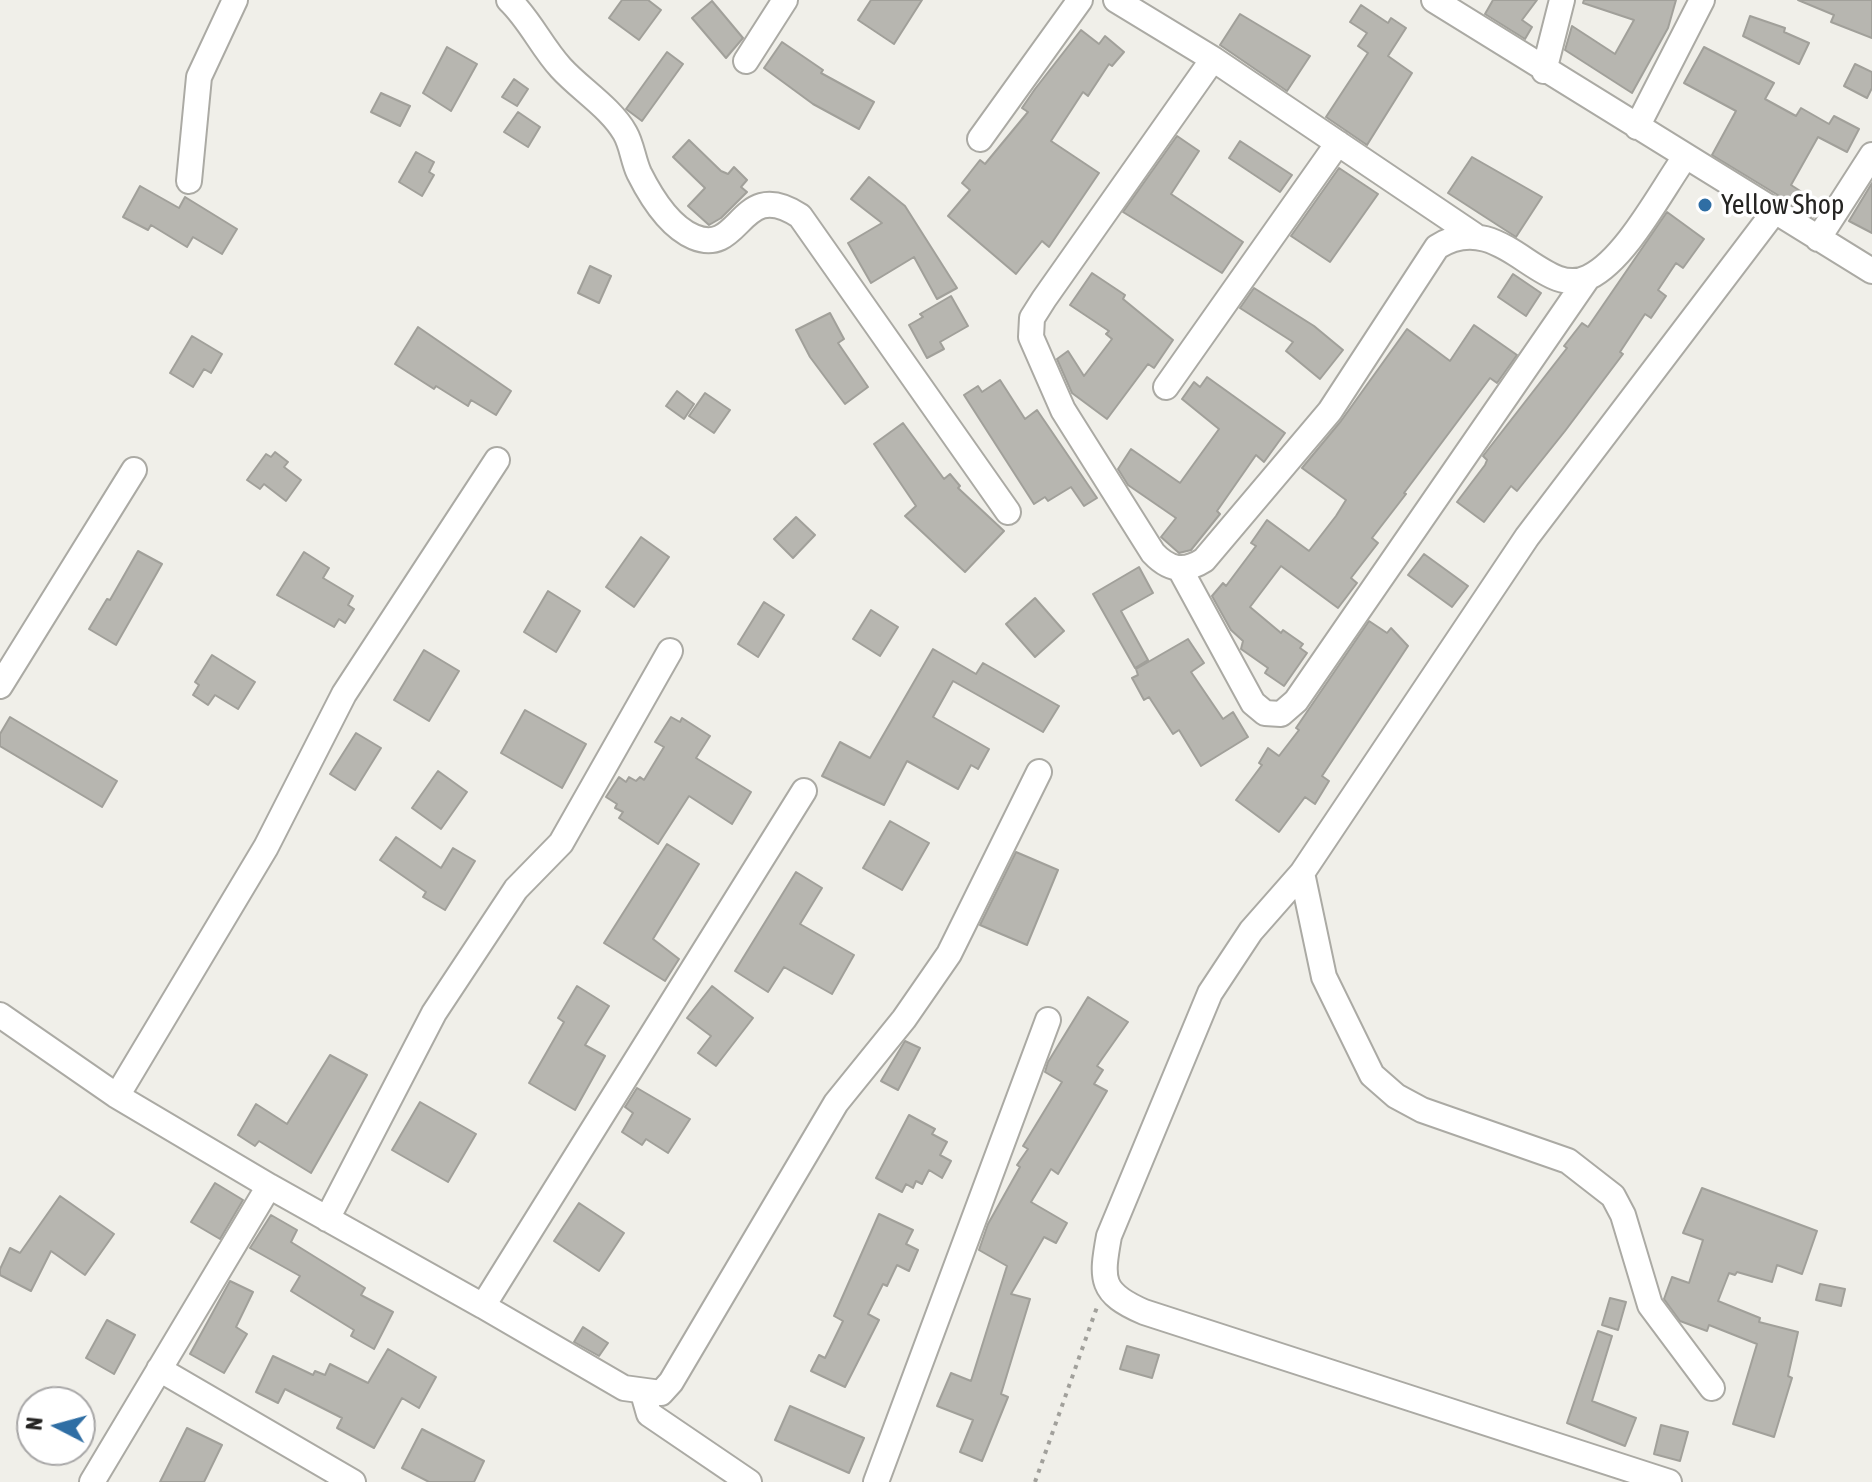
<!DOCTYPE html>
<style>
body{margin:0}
#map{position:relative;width:1872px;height:1482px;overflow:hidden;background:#f0efe9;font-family:"Asap Condensed",sans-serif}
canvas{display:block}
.north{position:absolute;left:16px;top:1386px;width:80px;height:80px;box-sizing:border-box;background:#fff;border:2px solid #a8a7a7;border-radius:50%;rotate:276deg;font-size:22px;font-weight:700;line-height:32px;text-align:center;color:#252422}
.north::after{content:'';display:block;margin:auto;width:28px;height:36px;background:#2f6ea4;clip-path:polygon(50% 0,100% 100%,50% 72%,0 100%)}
</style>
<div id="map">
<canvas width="1872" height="1482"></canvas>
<div class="north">N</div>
</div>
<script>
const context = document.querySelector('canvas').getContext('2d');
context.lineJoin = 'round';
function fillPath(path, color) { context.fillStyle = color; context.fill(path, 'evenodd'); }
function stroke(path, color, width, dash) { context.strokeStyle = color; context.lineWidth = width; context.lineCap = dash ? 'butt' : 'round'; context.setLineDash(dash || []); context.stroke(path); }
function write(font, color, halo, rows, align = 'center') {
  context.font = font + ' "Asap Condensed",sans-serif'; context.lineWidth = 7; context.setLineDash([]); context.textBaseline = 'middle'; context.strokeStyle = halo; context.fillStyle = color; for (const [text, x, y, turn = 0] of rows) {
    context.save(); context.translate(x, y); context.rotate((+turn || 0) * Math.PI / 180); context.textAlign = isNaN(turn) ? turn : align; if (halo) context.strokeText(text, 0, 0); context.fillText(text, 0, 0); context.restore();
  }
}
const building = new Path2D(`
 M622 0H648L661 10 639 40 609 18Z
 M871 0H922L894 44 858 20Z
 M1493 0H1537L1522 20 1532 27 1525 39 1485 14Z
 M1584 0H1676L1668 28 1632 93 1565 50 1572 26 1615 54 1634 20 1583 3Z
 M1798 0H1872V38L1831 22 1834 15Z
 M712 1 743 38 726 58 692 18Z
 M1361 5 1388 23 1391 18 1406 28 1388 56 1412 73 1367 145 1326 117 1368 53 1358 46 1367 33 1350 22Z
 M1240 14 1310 56 1287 91 1220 45Z
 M1750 16 1785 28 1784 32 1809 43 1799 64 1743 36Z
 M1081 30 1099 44 1105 36 1124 52 1112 66 1109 64 1088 96 1083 92 1051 141 1099 173 1049 247 1042 241 1016 274 948 216 970 190 962 183 980 160 985 164 1028 112 1022 108 1035 89Z
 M782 42 823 70 821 73 874 102 859 129 813 104 764 68Z
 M447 47 477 64 451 111 423 93Z
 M1704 47 1774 83 1765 99 1796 116 1801 108 1829 124 1834 116 1859 129 1847 152 1818 137 1791 185 1822 205 1814 217 1712 155 1736 111 1684 83Z
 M667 52 683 64 642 121 626 109Z
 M1855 64 1872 72V88L1867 98 1844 86Z
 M514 79 528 89 517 106 502 97Z
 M381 93 410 106 400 126 371 112Z
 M518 112 540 127 528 147 504 132Z
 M1177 136 1199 151 1171 194 1243 242 1222 273 1123 212Z
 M689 140 721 171 728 174 734 167 747 180 741 187 747 192 721 218 709 225 688 206 705 188 673 157Z
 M1240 141 1292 175 1280 192 1229 158Z
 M416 152 434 162 429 172 434 175 422 196 399 182Z
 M1472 157 1542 197 1516 237 1448 193Z
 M1339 168 1378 194 1330 262 1291 236Z
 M869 177 905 206 957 288 937 299 914 257 871 283 848 243 882 223 851 199Z
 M1872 183V233L1849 221Z
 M140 186 179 208 185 197 237 229 222 254 193 237 187 247 151 225 148 230 123 217Z
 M1667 212 1704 239 1683 268 1676 263 1658 290 1666 296 1651 318 1645 314 1620 352 1623 354 1565 431 1517 491 1511 486 1484 522 1457 502 1485 465 1487 460 1483 456 1567 348 1564 346 1582 323 1588 327Z
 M590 266 611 276 599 303 578 293Z
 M1092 273 1125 295 1123 299 1173 340 1154 368 1148 364 1107 419 1072 393 1057 359 1068 351 1084 376 1112 339 1106 334 1109 331 1070 305Z
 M1513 274 1541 293 1526 316 1498 297Z
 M1254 288 1314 326 1343 350 1320 379 1286 351 1293 342 1240 308Z
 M951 296 968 326 940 342 944 349 927 358 909 325 923 317 920 314Z
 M830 313 844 339 838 343 868 387 845 404 810 357 796 330Z
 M1474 325 1517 355 1497 383 1490 378 1404 493 1406 494 1372 538 1378 543 1351 578 1357 583 1338 608 1281 566 1250 607 1281 633 1283 630 1303 644 1300 648 1307 653 1284 686 1265 673 1268 668 1241 649 1243 641 1231 630 1212 596 1223 583 1226 586 1256 546 1251 543 1267 520 1309 551 1336 516 1346 500 1302 468 1341 421 1407 329 1450 361Z
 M418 327 511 391 496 415 471 400 468 406 436 386 434 389 395 364Z
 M192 336 222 354 211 373 204 369 193 387 170 373Z
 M1207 377 1285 433 1264 462 1256 455 1217 511 1220 514 1191 550 1179 553 1161 537 1176 518 1128 485 1118 469 1131 449 1180 483 1219 429 1182 399 1194 382 1200 387Z
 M1000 380 1025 419 1037 410 1097 498 1084 506 1071 487 1048 501 1045 497 1034 504 964 395 978 386 982 392Z
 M677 391 694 404 684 419 666 406Z
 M705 393 730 410 714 433 689 416Z
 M903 423 944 479 950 474 960 486 958 488 1004 531 965 572 905 516 916 506 874 444Z
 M275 452 288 462 284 467 301 480 286 501 264 484 260 489 247 480 266 454 271 457Z
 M796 517 815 535 793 558 774 539Z
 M641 537 669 557 634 607 606 587Z
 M138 551 162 564 116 645 89 629 107 599 110 600Z
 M304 552 329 568 323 578 353 596 348 605 354 609 345 623 339 619 334 627 277 595Z
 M1424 554 1468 586 1452 607 1408 575Z
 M1139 567 1153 593 1121 611 1148 660 1135 668 1093 594Z
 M548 591 580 611 556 652 524 632Z
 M1035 598 1064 631 1035 657 1006 624Z
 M764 602 784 615 758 657 738 644Z
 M871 610 898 627 880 656 853 639Z
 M1369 621 1387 633 1391 628 1408 646 1322 776 1329 781 1315 804 1305 797 1279 832 1236 800 1262 765 1259 763 1268 748 1279 756 1299 730 1296 728Z
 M1188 639 1204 663 1191 672 1223 719 1233 712 1248 737 1201 766 1179 730 1173 734 1149 697 1144 700 1132 678 1138 675 1136 669Z
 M933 649 976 674 983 663 1059 706 1043 732 953 681 933 717 989 749 978 769 971 765 958 789 907 761 884 805 822 776 840 742 870 758Z
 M424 650 459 671 429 721 394 700Z
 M212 655 255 682 238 709 215 695 208 705 193 695 199 685 195 682Z
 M525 710 586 744 562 788 501 753Z
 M10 717 117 781 102 807 0 746V734Z
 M671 717 680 722 682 718 710 736 696 758 751 792 732 824 689 796 658 844 619 818 623 812 615 808 617 804 606 797 619 777 626 782 629 777 636 781 640 777 644 780 664 747 655 742Z
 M356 733 381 748 355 790 330 774Z
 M438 771 467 792 441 829 412 808Z
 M890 821 929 843 902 890 863 868Z
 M396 837 441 868 453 848 475 861 445 910 423 897 426 892 380 860Z
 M667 844 699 864 653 939 679 959 665 981 604 943Z
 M1016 852 1058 870 1027 945 980 925Z
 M796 872 822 888 800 924 854 955 832 994 784 967 768 992 735 971Z
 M577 986 609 1006 585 1045 605 1056 575 1110 529 1083 564 1022 558 1018Z
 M712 986 753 1018 716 1066 698 1053 711 1036 687 1018Z
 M1088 997 1128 1022 1097 1066 1103 1070 1094 1084 1107 1091 1058 1174 1051 1169 1031 1202 1067 1223 1056 1243 1044 1237 1011 1294 1030 1299 1001 1394 1008 1397 982 1461 960 1452 973 1420 937 1406 951 1373 971 1381 1007 1266 979 1250 988 1224 1020 1167 1017 1165 1028 1149 1023 1146 1062 1082 1045 1072 1048 1062Z
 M905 1041 920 1048 898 1090 881 1081Z
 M330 1055 367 1075 311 1173 259 1141 255 1146 238 1135 256 1104 287 1124Z
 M637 1088 690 1119 668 1153 646 1139 642 1145 622 1132 633 1113 625 1107Z
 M420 1102 476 1134 448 1182 392 1150Z
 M909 1115 935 1129 932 1134 947 1142 940 1155 951 1161 942 1178 929 1170 922 1184 916 1181 913 1188 906 1184 902 1192 876 1178Z
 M215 1183 243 1200 220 1239 191 1222Z
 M1702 1188 1817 1231 1802 1274 1777 1265 1772 1282 1737 1272 1735 1275 1729 1273 1718 1301 1760 1318 1759 1322 1798 1332 1788 1376 1792 1378 1774 1437 1733 1424 1757 1344 1709 1325 1707 1331 1680 1321 1664 1299 1672 1277 1689 1283 1703 1240 1683 1233Z
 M60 1196 114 1234 85 1275 51 1251 31 1291 0 1275V1269L10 1248 20 1253Z
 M579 1203 624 1233 599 1271 554 1241Z
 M879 1214 913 1230 906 1244 918 1250 909 1271 897 1265 887 1286 883 1284 868 1314 879 1320 845 1387 811 1371 819 1355 825 1358 843 1321 834 1316Z
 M271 1215 297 1230 291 1242 365 1288 361 1295 393 1312 374 1349 351 1336 354 1330 291 1291 300 1276 250 1248Z
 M230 1281 253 1292 236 1327 247 1334 224 1373 190 1354Z
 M1820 1284 1845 1289 1841 1306 1816 1300Z
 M1610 1298 1626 1302 1618 1330 1602 1325Z
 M107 1320 135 1335 114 1374 86 1358Z
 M583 1327 608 1343 599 1356 574 1342Z
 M1598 1331 1612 1336 1592 1401 1636 1418 1625 1446 1567 1423Z
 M1127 1346 1159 1355 1152 1378 1120 1369Z
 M388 1349 436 1377 419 1408 402 1398 374 1448 337 1428 342 1418 285 1389 278 1403 256 1392 273 1356 313 1375 315 1371 325 1375 330 1364 368 1383Z
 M790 1406 864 1438 849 1473 775 1440Z
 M1661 1425 1688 1432 1680 1461 1654 1454Z
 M187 1428 222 1445 204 1482H160Z
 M422 1429 484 1461 474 1482H429L402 1468Z`);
fillPath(building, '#b7b6b0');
stroke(building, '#a1a09a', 2);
const minor = new Path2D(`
 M509 0C530 20 541 46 561 68 580 89 611 108 625 133 632 145 633 160 639 173 651 197 670 227 694 237 742 257 739 176 800 216L1008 512
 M1116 0 1213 59 1474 235
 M1434 0 1872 271
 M1213 59 1044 299 1032 318 1031 337 1063 410 1153 553C1169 570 1184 573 1204 560L1330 411 1437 247C1501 206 1542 302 1589 277 1626 259 1661 191 1685 157
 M746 61 785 0
 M1544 71 1562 0
 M1637 127 1702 0
 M980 139 1080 0
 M189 181 199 77 235 0
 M1818 239 1872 155
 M1166 387 1338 143
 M1180 569 1253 703 1265 713 1281 714 1296 701 1587 279
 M0 686 134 470
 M1302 873 1324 977 1372 1075 1396 1096 1422 1110 1568 1161 1613 1196 1623 1215 1650 1305 1712 1388
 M0 1015 117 1096 269 1186 92 1482
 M117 1096 266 847 344 694 497 460
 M269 1186 483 1306 804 791
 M327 1219 434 1013 516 889 561 843 670 651
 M483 1306 624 1388 661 1393 671 1382 836 1103 904 1019 949 954 1039 772
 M159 1369 353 1482
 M643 1393 649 1414 749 1482
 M876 1482 1048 1020
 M1669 1482 1144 1312C1100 1293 1101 1280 1109 1236L1210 993 1251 931 1302 873 1527 537 1774 212`);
stroke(minor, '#abaaa4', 28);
stroke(new Path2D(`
 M1035 1482 1097 1307`), '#a1a09b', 4, [4, 6]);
stroke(minor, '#fff', 24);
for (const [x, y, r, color] of [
 [1705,205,8,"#2f6ea4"]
]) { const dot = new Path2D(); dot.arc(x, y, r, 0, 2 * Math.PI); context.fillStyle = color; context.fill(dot); stroke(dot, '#fff', 3); }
write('28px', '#252422', '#fff', [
 ["Yellow Shop",1721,205]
], 'left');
</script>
